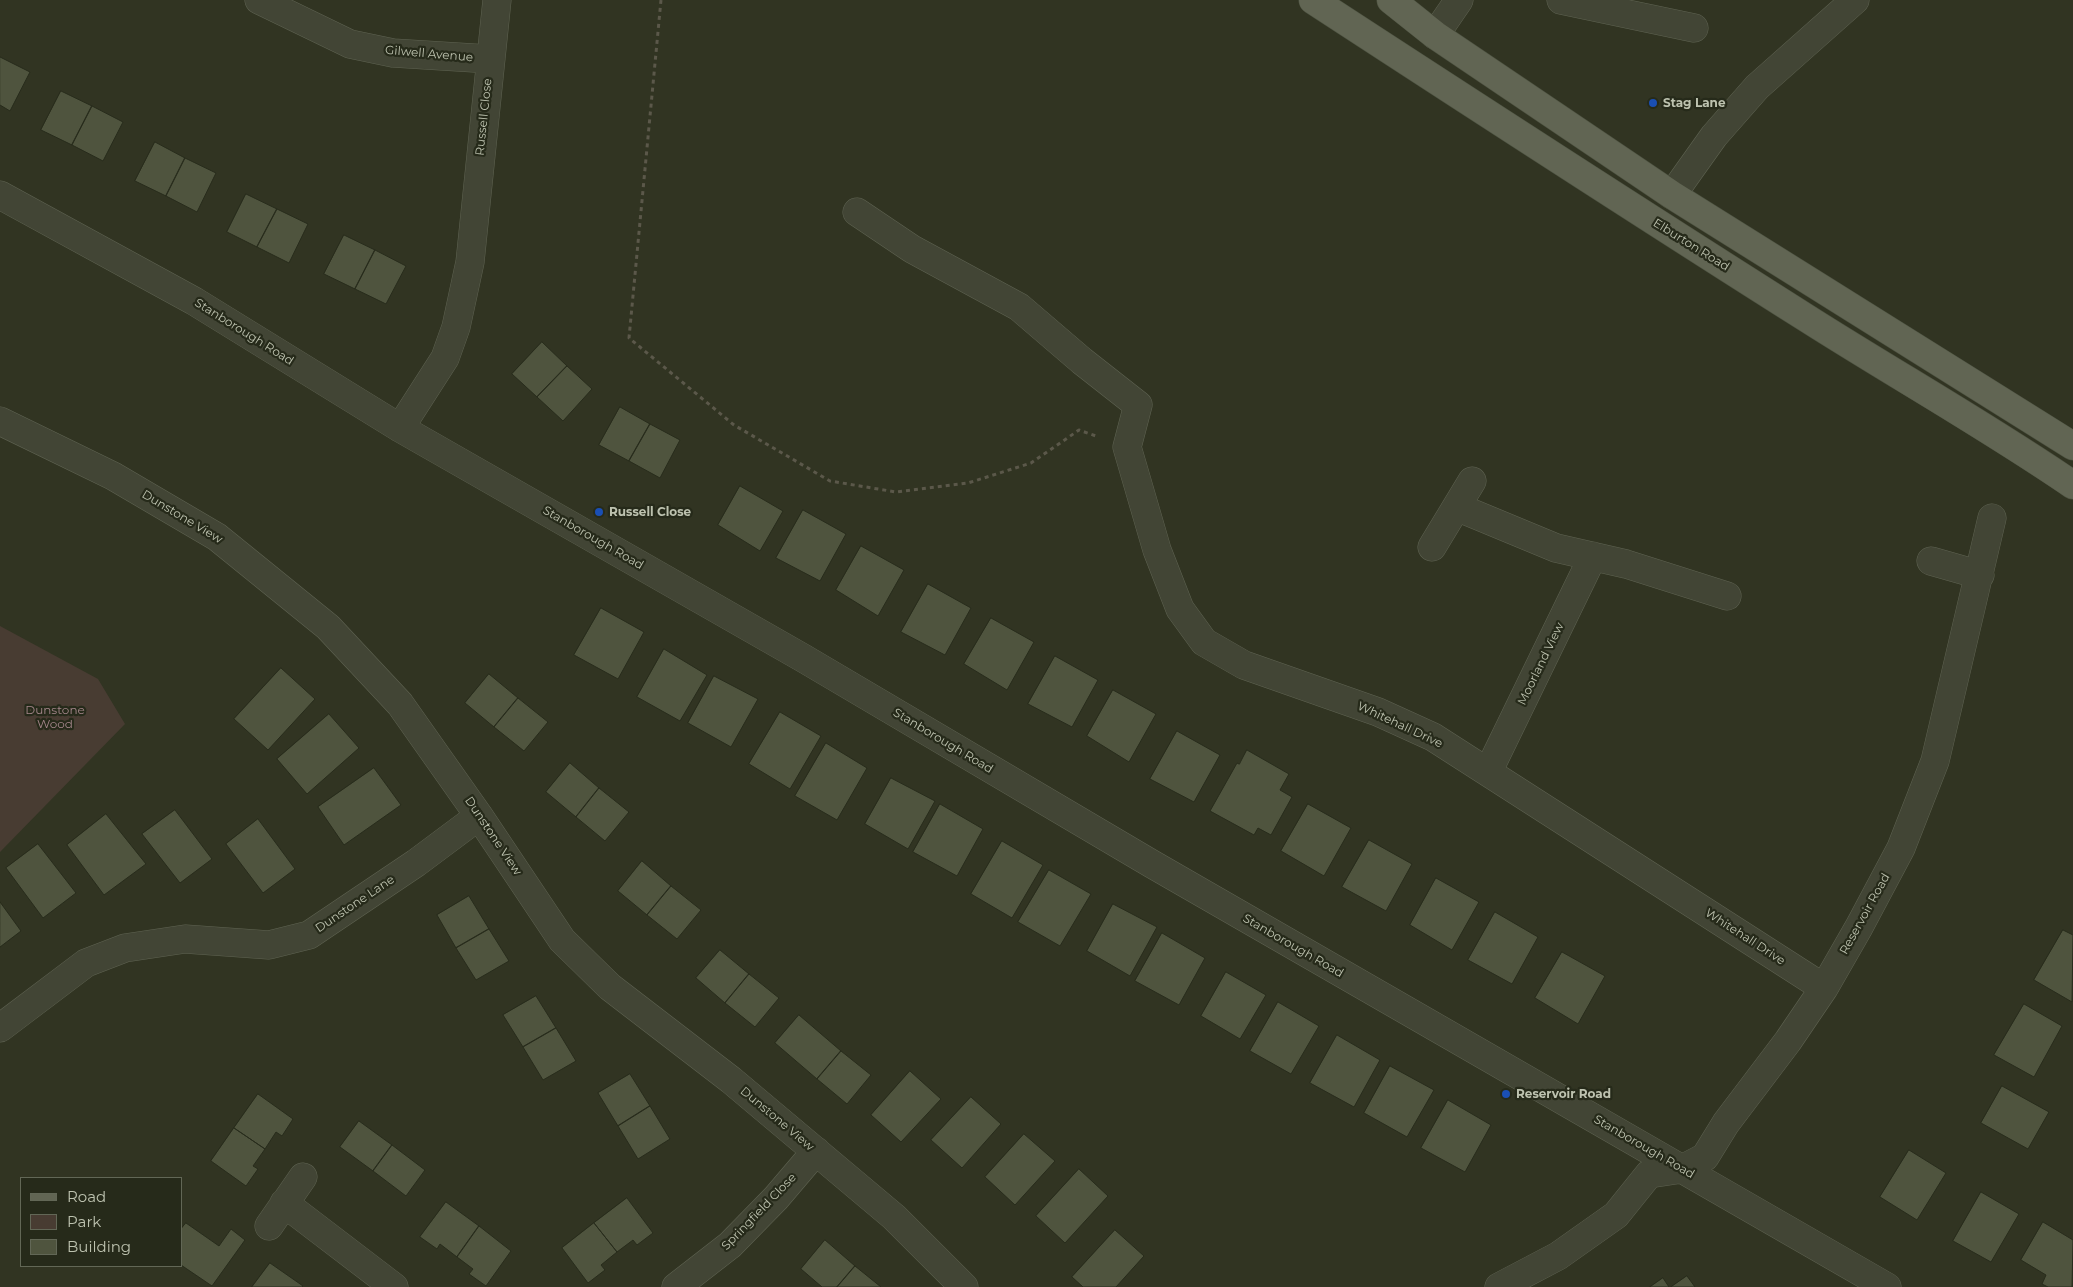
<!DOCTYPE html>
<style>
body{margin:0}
#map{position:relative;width:2073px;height:1287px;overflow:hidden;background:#313422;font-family:Montserrat,sans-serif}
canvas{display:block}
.legend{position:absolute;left:20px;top:1177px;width:162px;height:90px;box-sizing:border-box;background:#262a1a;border:1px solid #626756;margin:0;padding:6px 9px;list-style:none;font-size:15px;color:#bdc2af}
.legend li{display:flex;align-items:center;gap:10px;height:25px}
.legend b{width:25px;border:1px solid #626756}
</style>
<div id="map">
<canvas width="2073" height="1287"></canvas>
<ul class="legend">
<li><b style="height:6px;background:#616553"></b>Road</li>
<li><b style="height:14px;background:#483c32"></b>Park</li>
<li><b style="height:14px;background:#4f543e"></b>Building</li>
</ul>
</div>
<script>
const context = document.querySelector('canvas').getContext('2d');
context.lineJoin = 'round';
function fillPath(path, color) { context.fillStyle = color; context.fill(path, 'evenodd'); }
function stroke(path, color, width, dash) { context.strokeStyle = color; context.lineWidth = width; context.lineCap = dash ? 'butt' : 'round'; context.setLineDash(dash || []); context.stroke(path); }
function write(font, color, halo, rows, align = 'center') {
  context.font = font + ' Montserrat,sans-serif'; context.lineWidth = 4.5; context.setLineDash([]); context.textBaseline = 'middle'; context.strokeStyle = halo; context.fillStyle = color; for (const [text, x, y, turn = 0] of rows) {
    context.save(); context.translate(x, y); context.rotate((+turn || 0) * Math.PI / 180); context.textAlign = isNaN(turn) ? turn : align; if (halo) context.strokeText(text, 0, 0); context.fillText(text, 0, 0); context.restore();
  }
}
fillPath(new Path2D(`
 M0 626 98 679 125 724 0 852Z`), '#483c32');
const building = new Path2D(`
 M0 57 30 72 10 111 0 105Z
 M61 91 92 106 72 145 41 130Z
 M92 106 123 122 103 161 72 145Z
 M155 142 185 158 166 196 135 181Z
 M185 158 216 173 197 212 166 196Z
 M246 194 277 209 257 247 227 232Z
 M277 209 308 224 289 263 257 247Z
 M344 235 375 250 355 289 324 274Z
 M375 250 406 266 386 304 355 289Z
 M542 342 567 366 537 397 512 374Z
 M567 366 592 389 563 421 537 397Z
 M620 407 650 424 629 461 599 445Z
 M650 424 680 440 660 478 629 461Z
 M740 486 783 511 760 551 718 525Z
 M803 510 846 534 820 581 776 558Z
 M861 546 904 570 878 616 836 590Z
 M928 584 971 608 945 655 901 632Z
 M601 608 644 632 618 679 574 655Z
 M991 618 1034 642 1007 690 964 664Z
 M664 649 707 675 680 721 637 697Z
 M1055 656 1098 680 1072 727 1028 704Z
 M281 668 315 699 268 750 234 719Z
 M489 674 518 698 494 727 465 703Z
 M714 676 758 699 731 747 688 723Z
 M1113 690 1156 714 1129 762 1087 736Z
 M518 698 548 722 524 751 494 727Z
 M780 712 821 736 790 789 749 764Z
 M329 714 359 748 307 794 277 759Z
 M1177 731 1220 755 1194 802 1150 779Z
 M826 743 867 768 837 820 795 796Z
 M1247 750 1289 774 1280 790 1292 797 1271 835 1258 828 1254 835 1210 811 1237 763 1239 764Z
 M570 763 599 788 576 817 546 792Z
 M374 768 401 805 344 845 318 807Z
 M891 778 935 801 908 849 865 824Z
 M599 788 629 812 605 841 576 817Z
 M940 804 983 829 957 876 913 852Z
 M1308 804 1351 828 1324 876 1281 851Z
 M175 810 212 859 180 883 142 834Z
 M106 814 146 864 104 895 67 845Z
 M258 819 295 869 263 893 226 844Z
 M1369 840 1412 864 1386 911 1342 887Z
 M1002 841 1043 865 1012 918 971 894Z
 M38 844 76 893 43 918 6 868Z
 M642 861 671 886 647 915 618 891Z
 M1049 870 1091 894 1060 946 1018 922Z
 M1436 878 1479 902 1452 950 1410 925Z
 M671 886 701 910 677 939 647 915Z
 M469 896 489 929 456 948 437 915Z
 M0 902 21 931 0 947Z
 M1113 904 1157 927 1130 976 1087 951Z
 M1495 912 1538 937 1512 984 1468 960Z
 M489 929 509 961 476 980 456 948Z
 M2063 930 2073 935 2072 1002 2034 980Z
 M1162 933 1205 958 1179 1005 1135 981Z
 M720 950 749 974 725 1003 696 978Z
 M1562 952 1605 976 1578 1024 1535 998Z
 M1226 972 1266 995 1240 1039 1201 1016Z
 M749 974 779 998 755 1027 725 1003Z
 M536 996 556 1028 523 1047 503 1015Z
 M1278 1002 1319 1026 1291 1074 1250 1051Z
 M2024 1004 2062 1026 2034 1077 1994 1055Z
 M799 1015 841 1051 817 1079 775 1043Z
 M556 1028 576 1061 543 1080 523 1047Z
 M1337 1035 1380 1060 1354 1107 1310 1083Z
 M841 1051 871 1075 847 1104 817 1079Z
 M1390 1066 1434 1090 1407 1137 1364 1113Z
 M910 1071 941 1099 901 1142 871 1115Z
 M630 1074 650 1106 618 1126 598 1093Z
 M2002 1086 2049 1112 2028 1149 1981 1123Z
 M258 1094 293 1119 282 1136 276 1132 265 1149 234 1128Z
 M971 1097 1001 1124 962 1168 931 1140Z
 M1448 1100 1491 1125 1465 1172 1421 1148Z
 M650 1106 670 1139 638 1159 618 1126Z
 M359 1121 392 1145 373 1171 340 1147Z
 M234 1128 265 1149 253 1166 258 1169 246 1186 211 1161Z
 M1024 1134 1055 1161 1015 1205 985 1177Z
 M392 1145 425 1170 406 1196 373 1171Z
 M1909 1150 1946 1173 1917 1220 1880 1197Z
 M1079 1169 1108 1196 1065 1243 1036 1216Z
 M1981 1192 2019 1214 1991 1262 1953 1241Z
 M627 1198 653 1233 637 1245 633 1240 617 1252 594 1223Z
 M446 1202 479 1226 457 1257 440 1244 437 1249 420 1237Z
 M2043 1222 2073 1240 2072 1287H2048L2042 1284 2046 1275 2021 1260Z
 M186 1223 219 1246 231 1229 245 1240 212 1286 181 1265V1229Z
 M594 1223 617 1252 601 1265 605 1270 588 1283 562 1248Z
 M479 1226 511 1251 486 1286 469 1274 473 1269 457 1257Z
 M1115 1230 1144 1256 1116 1287H1083L1072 1277Z
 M825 1240 855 1266 837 1287H822L801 1269Z
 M270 1263 303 1286 302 1287H252Z
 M855 1266 881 1287H837Z
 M1687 1276 1695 1287H1671Z
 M1663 1278 1669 1287H1650Z`);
fillPath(building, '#4f543e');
stroke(building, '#282c1c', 1);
const minor = new Path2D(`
 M259 0 350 44 393 53 490 59
 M1561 0 1694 28
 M1435 35 1459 0
 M0 195 194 301 400 428 803 658 1152 864 1887 1287
 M1672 195 1714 136 1757 87 1855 0
 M857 212 912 249 1019 307 1082 361 1138 405 1127 447 1157 550 1180 609 1204 642 1244 665 1378 712 1433 737 1824 988
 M0 421 113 476 217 537 328 627 400 704 479 816 562 940 610 987 731 1080 894 1217 964 1287
 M400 428 445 358 456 327 470 262 497 0
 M1457 507 1556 548 1626 564 1727 596
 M1432 547 1472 481
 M1931 561 1980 575
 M1488 772 1593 556
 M0 1028 86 963 125 948 185 939 269 945 309 935 416 863 479 816
 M284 1203 394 1287
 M269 1226 303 1177
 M676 1287 730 1245 776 1198 816 1151
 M1499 1287 1558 1256 1616 1215 1649 1174 1682 1169 1705 1157 1726 1123 1788 1041 1824 988 1859 927 1901 848 1935 761 1992 518`);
const major = new Path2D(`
 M1313 0C1477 107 1642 214 1808 319 1896 375 1987 426 2073 485
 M1391 0 1435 35 1672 195 2073 446`);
stroke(minor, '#5f6352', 29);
stroke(major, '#4d5241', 29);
stroke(new Path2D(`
 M661 0 629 338 734 425 830 481 896 492 968 483 1031 463 1079 430 1096 436`), '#5b584a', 3, [4, 4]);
stroke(minor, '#424535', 28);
stroke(major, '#616553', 28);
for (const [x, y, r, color] of [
 [1653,103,5,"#1a4fb4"],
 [599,512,5,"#1a4fb4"],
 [1506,1094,5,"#1a4fb4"]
]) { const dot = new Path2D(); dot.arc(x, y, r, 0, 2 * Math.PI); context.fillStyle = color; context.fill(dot); stroke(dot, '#262a1a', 2); }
write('12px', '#bdc2af', '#262a1a', [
 ["Gilwell Avenue",429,54,5],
 ["Russell Close",484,117,-84],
 ["Elburton Road",1691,245,32],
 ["Stanborough Road",244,332,32],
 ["Dunstone View",182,517,31],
 ["Stanborough Road",593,538,30],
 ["Moorland View",1541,664,-64],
 ["Whitehall Drive",1400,725,25],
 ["Stanborough Road",943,741,31],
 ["Dunstone View",493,836,56],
 ["Dunstone Lane",355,904,-34],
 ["Reservoir Road",1865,914,-61],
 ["Whitehall Drive",1745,937,33],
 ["Stanborough Road",1293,946,30],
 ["Dunstone View",777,1119,40],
 ["Stanborough Road",1644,1147,30],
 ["Springfield Close",759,1212,-46]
]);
write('bold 12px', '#bdc2af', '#262a1a', [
 ["Stag Lane",1663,103],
 ["Russell Close",609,512],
 ["Reservoir Road",1516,1094]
], 'left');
write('12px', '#a6878c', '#262a1a', [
 ["Dunstone",55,710],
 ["Wood",55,724]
]);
</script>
